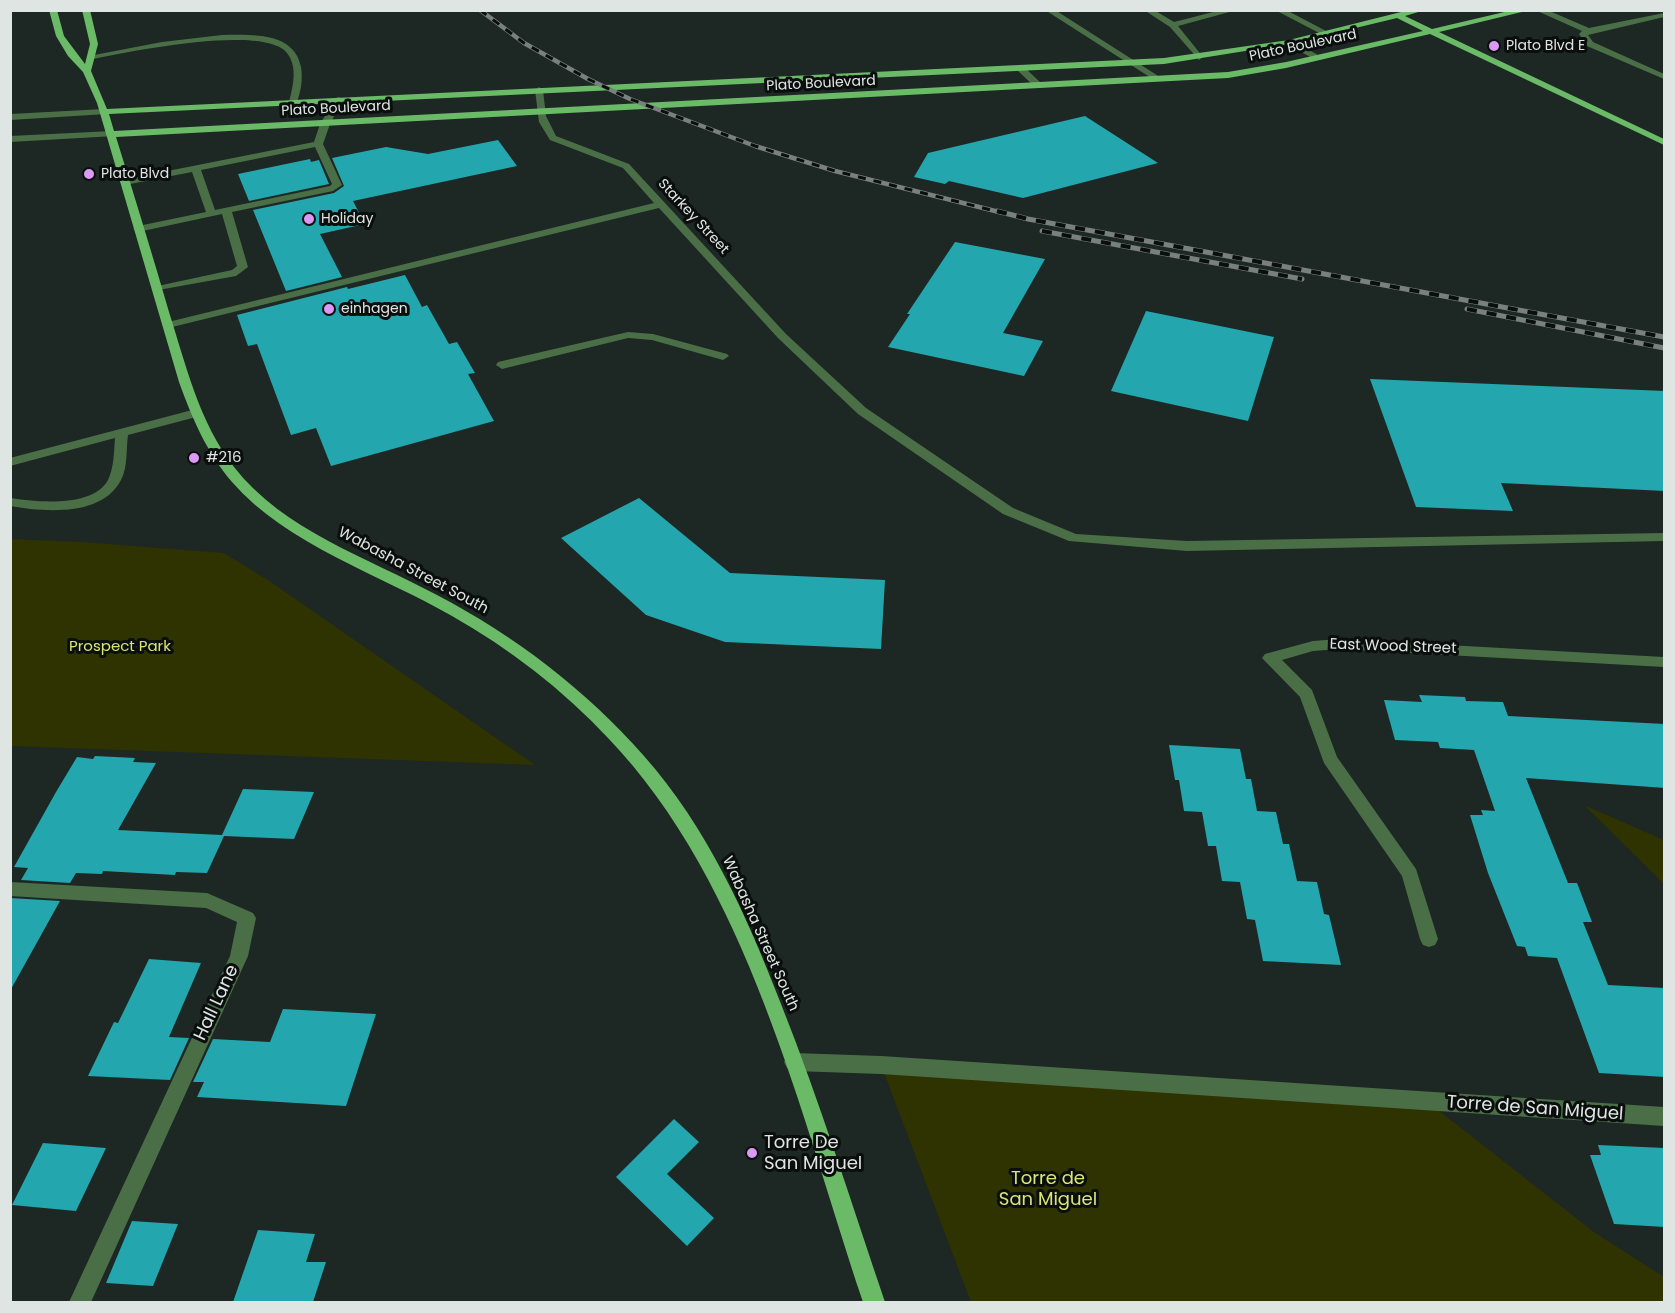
<!DOCTYPE html>
<style>
body{margin:0}
#map{position:relative;width:1675px;height:1313px;overflow:hidden;background:#1d2723;font-family:Poppins,sans-serif}
canvas{display:block}
.frame{position:absolute;inset:0;border:12px solid #dee5e2;pointer-events:none}
</style>
<div id="map">
<canvas width="1675" height="1313"></canvas>
<div class="frame"></div>
</div>
<script>
const context = document.querySelector('canvas').getContext('2d');
context.lineJoin = 'round';
function fillPath(path, color) { context.fillStyle = color; context.fill(path, 'evenodd'); }
function stroke(path, color, width, dash) { context.strokeStyle = color; context.lineWidth = width; context.lineCap = dash ? 'butt' : 'round'; context.setLineDash(dash || []); context.stroke(path); }
function write(font, color, halo, rows, align = 'center') {
  context.font = font + ' Poppins,sans-serif'; context.lineWidth = 6; context.setLineDash([]); context.textBaseline = 'middle'; context.strokeStyle = halo; context.fillStyle = color; for (const [text, x, y, turn = 0] of rows) {
    context.save(); context.translate(x, y); context.rotate((+turn || 0) * Math.PI / 180); context.textAlign = isNaN(turn) ? turn : align; if (halo) context.strokeText(text, 0, 0); context.fillText(text, 0, 0); context.restore();
  }
}
fillPath(new Path2D(`
 M11 539 83 542 224 553 268 580 535 765 11 746Z
 M1584 805 1664 840V884Z
 M881 1065 1428 1102 1594 1232 1664 1277V1302H971Z`), '#2f3201');
fillPath(new Path2D(`
 M1085 116 1158 163 1023 198 949 181 945 184 914 177 928 153Z
 M498 140 517 166 353 201 365 224 320 234 342 277 286 291 253 210 334 193 344 186 332 158 386 147 428 154Z
 M310 159 311 162 319 160 329 184 249 201 238 174Z
 M955 242 1045 259 1003 333 1043 341 1024 376 888 347 910 314H907Z
 M405 275 422 307 427 305 449 344 457 342 475 373 468 374 494 421 331 466 316 428 291 435 257 344 248 346 237 315 347 287 348 289Z
 M1146 311 1274 337 1248 421 1111 391Z
 M1370 379 1665 391V491L1501 483 1513 511 1416 507Z
 M639 498 730 573 885 580 881 649 725 642 646 615 561 538Z
 M1419 695 1465 697 1466 701 1503 702 1508 716 1665 724V788L1526 778 1568 883H1577L1592 922H1583L1608 985 1665 988V1077L1599 1073 1557 958 1528 956 1525 947 1517 946 1488 873 1470 815H1483L1481 810 1495 811 1474 750 1440 748 1438 742 1395 740 1384 700 1422 702Z
 M1169 745 1240 749 1246 779H1251L1257 811 1276 812 1283 844H1289L1297 881 1317 882 1324 914 1329 915 1341 965 1263 961 1255 920 1247 919 1240 882 1222 881 1216 846H1208L1202 812 1184 811 1179 780H1175Z
 M95 756 135 758 133 762 156 763 118 830 222 835 243 789 314 792 294 839 224 836 207 873 176 872 175 875 103 871 102 874 76 873 70 883 21 880 28 868 14 867 56 792 77 757 93 759Z
 M10 898 60 901 10 991Z
 M149 959 201 963 169 1037 189 1038 170 1080 88 1076 114 1022 118 1023Z
 M283 1009 376 1014 346 1106 197 1097 204 1082H193L213 1039 270 1042Z
 M674 1119 699 1142 667 1174 714 1218 687 1246 616 1177Z
 M43 1143 106 1148 76 1211 12 1205Z
 M1598 1145 1665 1148V1227L1614 1224 1590 1155H1601Z
 M132 1221 178 1224 153 1286 106 1283Z
 M258 1230 315 1234 306 1262H326L313 1302H233Z`), '#23a6ae');
fillPath(new Path2D(`
 M1045 10H1055L1163 79 1156 81Z
 M1144 10H1154L1174 22 1221 10H1237L1178 26 1203 57 1199 60 1170 27Z
 M1275 10H1286L1330 33 1323 35Z
 M1535 10H1547L1589 28 1664 13V17L1588 35 1593 42 1664 74V79L1587 46 1579 34 1582 31Z
 M222 35C250 35 294 31 301 67 303 79 301 93 296 104L289 102C293 87 298 67 287 53 264 24 128 52 93 59L89 56 162 42Z
 M1286 40H1292L1323 58 1316 60 1286 44Z
 M1017 66H1023L1042 84V88H1036L1017 70Z
 M539 87 543 90 546 116 556 136 629 164 786 334 866 408 1013 508 1076 534 1187 541 1664 533V541L1187 551 1069 541 1003 514 858 414 778 338 659 208 168 328 162 325 164 323 654 203 623 168 550 140 539 122 535 90Z
 M339 97 343 100 330 124 323 144 342 185 333 191 232 212 248 267 236 276 153 291V287L232 270 237 266 222 214 138 232 133 229 138 226 206 212 192 172 125 185 120 182 122 180 314 142 320 124 336 98ZM315 147 332 184 330 186 215 210 201 170Z
 M104 109 109 112 107 114 10 120V114Z
 M112 131 115 132V136L10 142V136Z
 M628 332 653 334 727 354 729 356 723 360 652 340 628 338 502 369 496 365 498 362Z
 M196 409 200 410 202 413 200 416 128 435C126 449 128 467 121 480 102 517 45 512 10 506V498C36 502 93 508 108 480 114 468 114 451 115 438L10 466V458Z
 M1339 639 1664 657V667L1339 649 1313 651 1282 660 1312 690 1337 757 1416 869 1438 939 1435 945 1429 947 1423 945 1420 939 1402 876 1324 763 1300 697 1262 658 1265 654 1313 641Z
 M10 882 207 893 253 913 256 918 248 956 91 1302H69L230 956 237 922 206 908 10 896Z
 M794 1053 881 1056 1664 1107V1126L881 1074 794 1071 787 1068 784 1062 787 1056Z`), '#4a6f47');
fillPath(new Path2D(`
 M49 10H57L64 36 85 64 90 44 82 10H90L98 44 91 71 107 109 1164 58 1289 40 1409 10H1425L1405 16 1432 29 1513 10H1530L1439 32 1664 139V145L1430 34 1286 68 1228 78 116 137C134 195 152 253 169 312 186 365 199 422 234 467 283 530 368 558 437 595 515 636 585 689 644 756 707 827 747 916 781 1004 820 1102 851 1202 885 1302H863C800 1114 748 884 608 738 562 689 510 649 452 616 381 575 287 545 232 482 207 453 192 418 179 382L97 103 83 72 68 56 56 36ZM1397 18 1423 31 1286 62 1228 72 114 131 109 114 1164 64 1289 44Z`), '#6aba67');
const railFar1 = new Path2D(`
 M480 10 524 43 588 79 630 99 755 146 835 171 1003 213`);
const rail = new Path2D(`
 M997 211 1028 219 1664 337
 M1042 231 1302 279
 M1467 309 1664 348`);
stroke(railFar1, '#78817d', 4.5);
stroke(rail, '#78817d', 5);
stroke(railFar1, '#0a0e0d', 3, [8]);
stroke(rail, '#0a0e0d', 4, [10]);
for (const [x, y, r, color] of [
 [1494,46,6,"#dc99f4"],
 [89,174,6,"#dc99f4"],
 [309,219,6,"#dc99f4"],
 [329,309,6,"#dc99f4"],
 [194,458,6,"#dc99f4"],
 [752,1153,6,"#dc99f4"]
]) { const dot = new Path2D(); dot.arc(x, y, r, 0, 2 * Math.PI); context.fillStyle = color; context.fill(dot); stroke(dot, '#0a0e0d', 2); }
write('14px', '#dee5e2', '#0a0e0d', [
 ["Plato Boulevard",1303,46,-12],
 ["Plato Boulevard",821,84,-3],
 ["Plato Boulevard",336,109,-3],
 ["Starkey Street",693,217,47]
]);
write('14px', '#dee5e2', '#0a0e0d', [
 ["Plato Blvd E",1506,46],
 ["Plato Blvd",101,174],
 ["Holiday",321,219],
 ["einhagen",341,309]
], 'left');
write('15px', '#dee5e2', '#0a0e0d', [
 ["#216",206,458]
], 'left');
write('15px', '#dee5e2', '#0a0e0d', [
 ["Wabasha Street South",413,571,28],
 ["East Wood Street",1393,647,2],
 ["Wabasha Street South",760,934,66]
]);
write('15px', '#dae577', '#0a0e0d', [
 ["Prospect Park",120,647]
]);
write('18px', '#dee5e2', '#0a0e0d', [
 ["Hall Lane",217,1003,-65],
 ["Torre de San Miguel",1535,1109,4]
]);
write('18px', '#dee5e2', '#0a0e0d', [
 ["Torre De",764,1143],
 ["San Miguel",764,1164]
], 'left');
write('18px', '#dae577', '#0a0e0d', [
 ["Torre de",1048,1179],
 ["San Miguel",1048,1200]
]);
</script>
